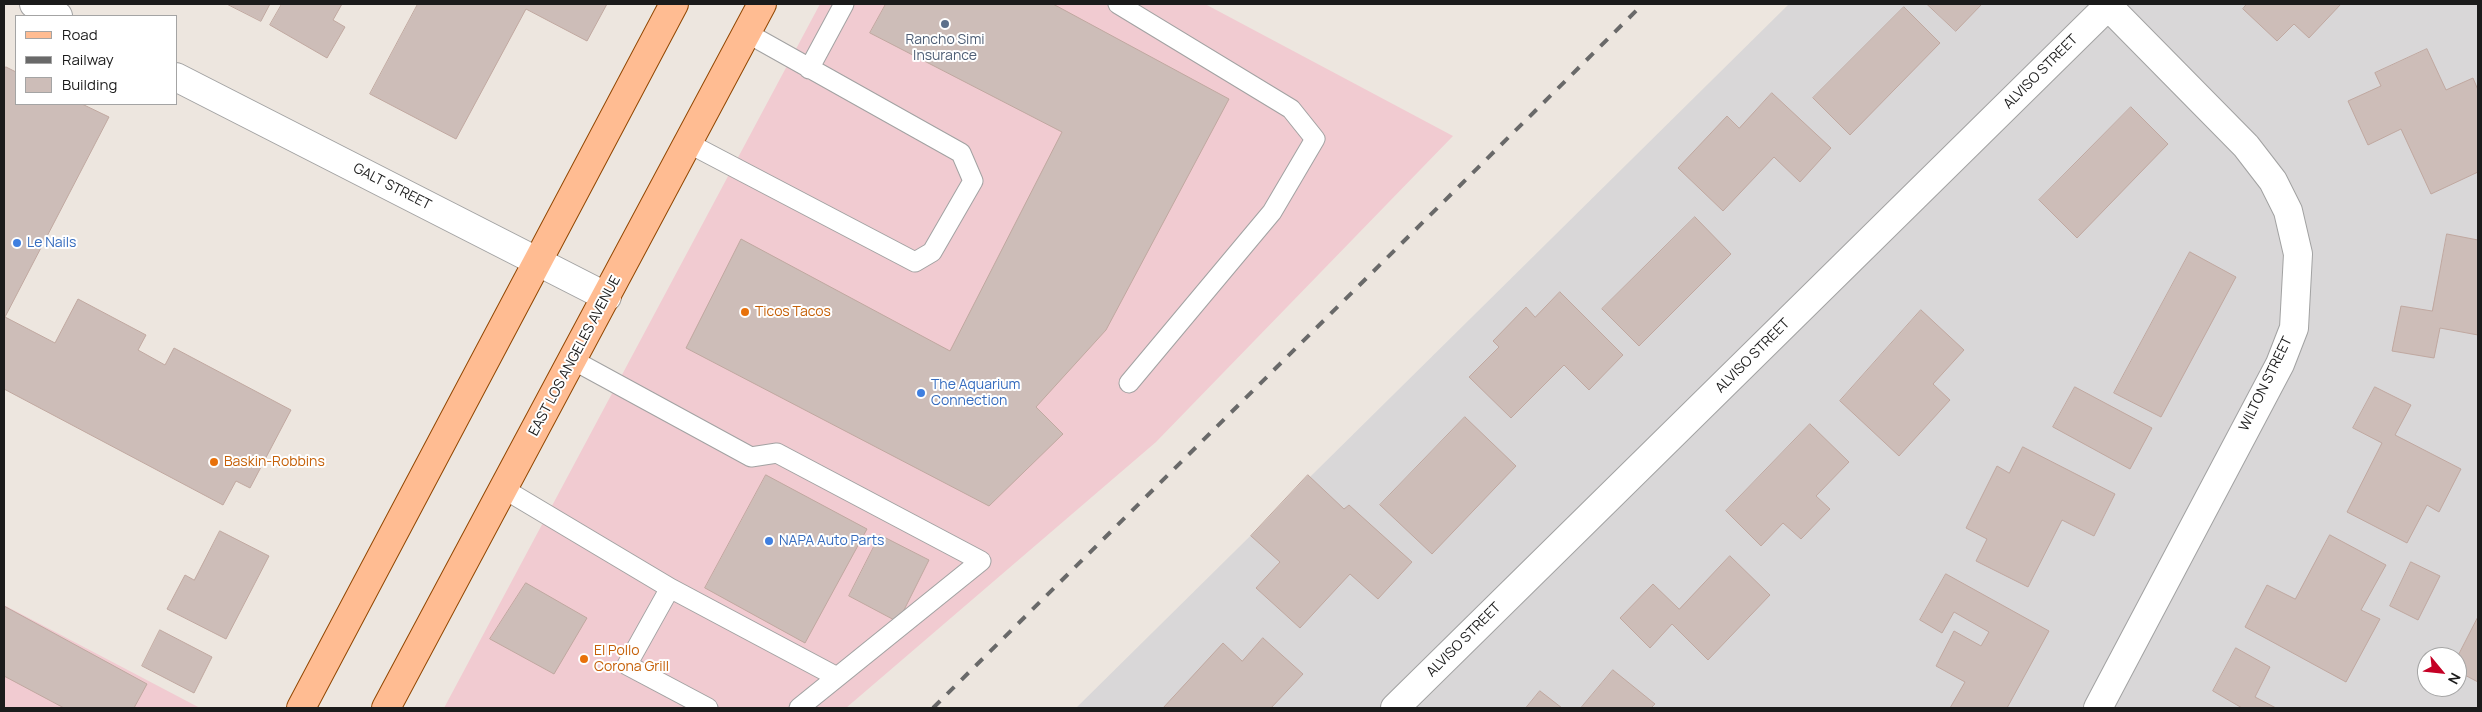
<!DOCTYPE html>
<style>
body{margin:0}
#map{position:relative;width:2482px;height:712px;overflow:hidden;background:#ede6df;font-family:Manrope,sans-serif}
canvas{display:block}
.frame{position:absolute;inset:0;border:5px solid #1b1b1b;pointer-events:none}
.legend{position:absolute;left:15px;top:15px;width:162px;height:90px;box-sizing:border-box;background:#fff;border:1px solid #a4a4a4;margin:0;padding:6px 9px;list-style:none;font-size:15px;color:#1b1b1b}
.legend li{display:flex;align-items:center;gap:10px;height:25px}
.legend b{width:25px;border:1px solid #a4a4a4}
.north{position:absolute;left:2417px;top:647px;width:50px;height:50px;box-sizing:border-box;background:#fff;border:1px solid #a4a4a4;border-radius:50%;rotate:118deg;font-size:14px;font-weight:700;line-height:20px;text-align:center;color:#1b1b1b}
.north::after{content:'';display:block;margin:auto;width:18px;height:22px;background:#c50025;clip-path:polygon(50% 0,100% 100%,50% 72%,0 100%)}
</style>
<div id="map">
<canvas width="2482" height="712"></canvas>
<div class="frame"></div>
<ul class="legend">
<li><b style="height:6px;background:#ffbc92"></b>Road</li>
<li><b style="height:6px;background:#696969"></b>Railway</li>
<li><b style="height:14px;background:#cdbdb8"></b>Building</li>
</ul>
<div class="north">N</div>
</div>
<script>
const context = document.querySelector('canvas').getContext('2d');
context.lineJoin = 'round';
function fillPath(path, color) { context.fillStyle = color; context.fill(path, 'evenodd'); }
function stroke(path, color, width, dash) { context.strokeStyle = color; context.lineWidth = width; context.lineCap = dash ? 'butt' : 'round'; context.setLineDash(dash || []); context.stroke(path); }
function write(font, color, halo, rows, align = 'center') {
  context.font = font + ' Manrope,sans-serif'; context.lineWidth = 4; context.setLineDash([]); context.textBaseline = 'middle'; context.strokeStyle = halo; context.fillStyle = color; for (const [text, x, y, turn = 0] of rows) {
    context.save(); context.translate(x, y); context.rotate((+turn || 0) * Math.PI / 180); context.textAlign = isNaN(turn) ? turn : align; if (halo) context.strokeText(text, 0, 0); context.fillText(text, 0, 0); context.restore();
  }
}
fillPath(new Path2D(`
 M1789 4H2478V708H1076ZM2427 657H2457V687H2427Z`), '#d9d7d8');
fillPath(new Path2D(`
 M820 4H1205L1453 136 1156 442 846 708H444Z
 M4 605 200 708H4Z`), '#f1cbd1');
const building = new Path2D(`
 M227 4H270L261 21Z
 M282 4H342L333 20 345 27 327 58 270 25Z
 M418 4H607L587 41 526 9 456 139 370 94Z
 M886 4H1053L1229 99 1106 330 1036 407 1063 434 989 506 686 348 741 239 950 351 1062 132 870 33Z
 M1927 4H1982L1956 31Z
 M2247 4H2341L2309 38 2294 24 2277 41 2243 9Z
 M1904 7 1940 43 1850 135 1813 98Z
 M2427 49 2446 90 2473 78 2478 90V172L2431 194 2401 129 2368 145 2348 101 2381 86 2375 73Z
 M6 67 16 72V104H82L109 117 5 317 55 343 78 299 146 335 138 350 165 365 174 348 291 410 250 488 236 481 223 505 4 389V70Z
 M1772 93 1831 148 1800 182 1774 157 1723 211 1678 168 1727 116 1739 128Z
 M2131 107 2168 144 2077 238 2039 200Z
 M1695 217 1731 254 1639 346 1602 309Z
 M2447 234 2478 240V335L2440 328 2434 358 2392 351 2401 306 2432 311Z
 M2190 252 2236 277 2161 417 2114 393Z
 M1560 292 1623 355 1589 390 1564 365 1511 418 1469 377 1499 347 1493 341 1526 307 1535 317Z
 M1921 310 1964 350 1933 384 1950 400 1899 456 1840 401Z
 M2075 387 2152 428 2130 469 2053 427Z
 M2375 387 2411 405 2395 435 2461 469 2439 512 2427 505 2407 543 2347 512 2382 443 2353 428Z
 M1465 417 1516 466 1432 554 1380 505Z
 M1810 424 1849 462 1816 496 1830 509 1801 539 1783 523 1761 546 1726 511Z
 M2023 447 2115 494 2094 536 2062 520 2028 587 1976 561 1987 539 1966 528 1997 466 2009 473Z
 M766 475 867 529 805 643 705 588Z
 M1308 475 1344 509 1349 505 1412 562 1378 599 1350 574 1300 628 1256 588 1280 562 1251 536Z
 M220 531 269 556 226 639 167 609 185 575 194 580Z
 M880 535 929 560 898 622 849 596Z
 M2330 535 2386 565 2361 610 2380 619 2346 682 2245 627 2267 585 2295 599Z
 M1730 556 1770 595 1708 660 1672 624 1650 648 1620 618 1653 584 1679 609Z
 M2411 562 2440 576 2418 620 2390 606Z
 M1946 574 2049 631 2007 708H1950L1965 682 1936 666 1954 631 1981 646 1989 632 1954 612 1942 633 1920 620Z
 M526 583 587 618 554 674 490 639Z
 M4 606 147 684 134 708H64L4 676Z
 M2478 617V682L2457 671V658Z
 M160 630 212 657 194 693 142 666Z
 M1263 638 1303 674 1271 708H1163L1223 643 1242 661Z
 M2236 648 2270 667 2255 697 2276 708H2242L2213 691Z
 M1613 670 1655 704 1651 708H1581Z
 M1540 691 1562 708H1526Z`);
fillPath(building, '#cdbdb8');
stroke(building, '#c0a8a0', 1);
const lane = new Path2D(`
 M1118 4 1291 109 1315 139 1272 212 1129 383
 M809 69 844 4
 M688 143 915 262 932 252 973 181 961 153 747 33
 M573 360 751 457 777 453 981 561 799 708
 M504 489 670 588 627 665 708 708
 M670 588 837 677`);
const street = new Path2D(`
 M34 4 58 16
 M176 77 607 297
 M1395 708 2110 4
 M2098 708 2280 364 2294 328 2298 254 2288 211 2273 181 2246 146 2108 6`);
const primary = new Path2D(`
 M301 708 674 4
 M386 708 762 4`);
stroke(lane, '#a2a2a2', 21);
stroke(street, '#a2a2a2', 30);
stroke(primary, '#914600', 30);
stroke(lane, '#fff', 19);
stroke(street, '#fff', 28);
stroke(primary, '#ffbc92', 28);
stroke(new Path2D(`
 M933 708 1643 4`), '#696969', 4, [10, 10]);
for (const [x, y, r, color] of [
 [945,24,5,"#5c6f8a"],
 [17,243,5,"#3f7fe0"],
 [745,312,5,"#e8710a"],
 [921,393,5,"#3f7fe0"],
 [214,462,5,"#e8710a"],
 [769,541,5,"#3f7fe0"],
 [584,659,5,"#e8710a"]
]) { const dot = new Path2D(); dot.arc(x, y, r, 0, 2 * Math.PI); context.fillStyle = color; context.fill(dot); stroke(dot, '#fff', 2); }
write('14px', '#4e5e75', '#fff', [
 ["Rancho Simi",945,40],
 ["Insurance",945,56]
]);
write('14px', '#1b1b1b', '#fff', [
 ["ALVISO STREET",2041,72,-45],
 ["GALT STREET",392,187,27],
 ["EAST LOS ANGELES AVENUE",575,356,-62],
 ["ALVISO STREET",1753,356,-45],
 ["WILTON STREET",2266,384,-64],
 ["ALVISO STREET",1464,640,-45]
]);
write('14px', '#366cbe', '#fff', [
 ["Le Nails",27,243],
 ["The Aquarium",931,385],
 ["Connection",931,401],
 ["NAPA Auto Parts",779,541]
], 'left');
write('14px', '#c56008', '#fff', [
 ["Ticos Tacos",755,312],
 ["Baskin-Robbins",224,462],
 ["El Pollo",594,651],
 ["Corona Grill",594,667]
], 'left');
</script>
